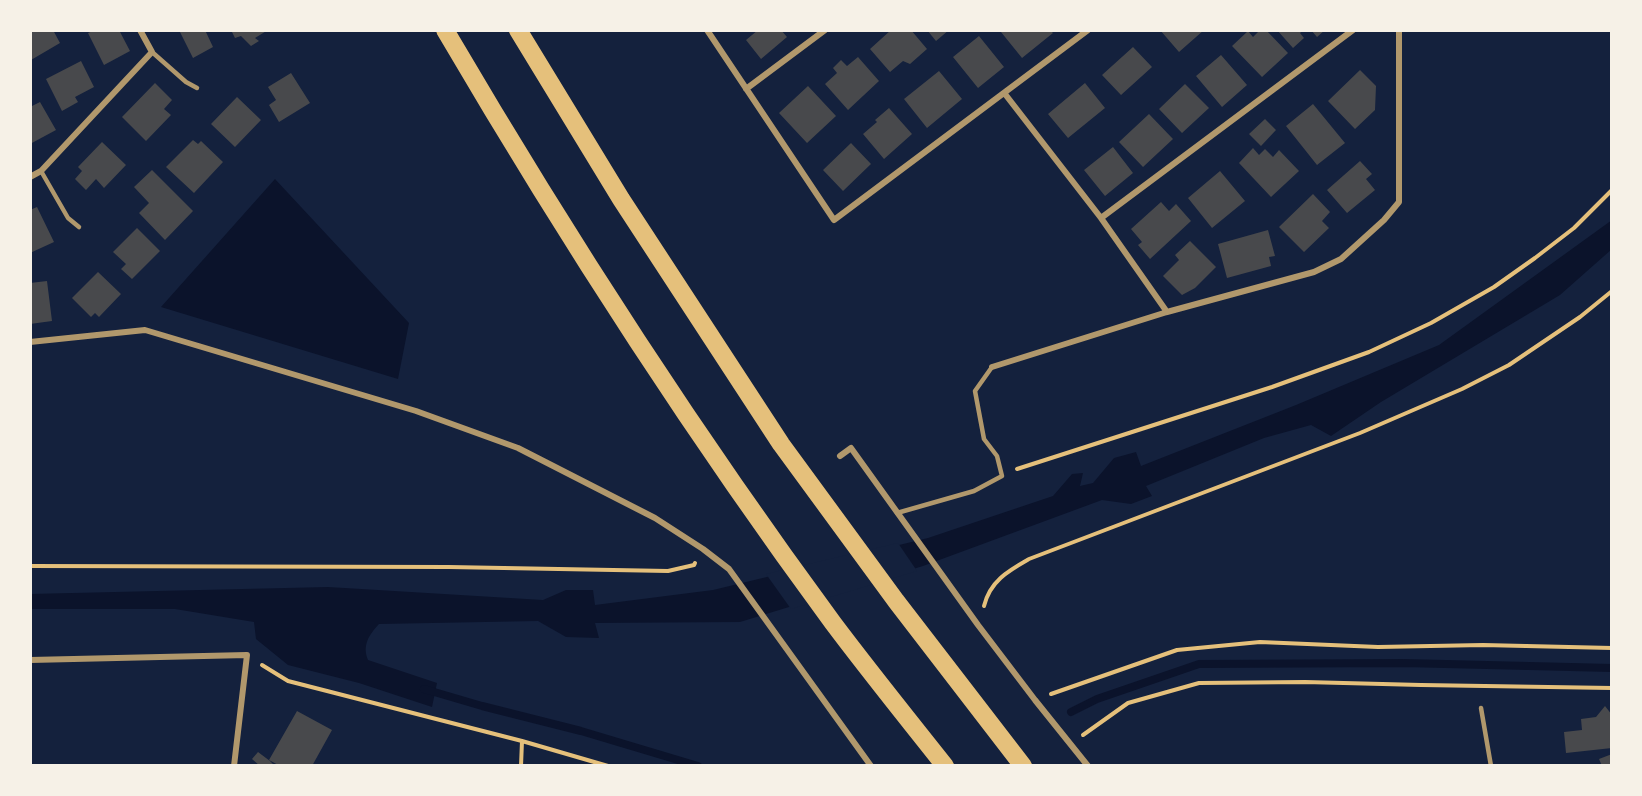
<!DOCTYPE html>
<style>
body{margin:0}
#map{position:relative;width:1642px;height:796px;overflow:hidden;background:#14213d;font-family:Lato,sans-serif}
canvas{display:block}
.frame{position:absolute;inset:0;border:32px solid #f6f1e7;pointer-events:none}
</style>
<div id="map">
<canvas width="1642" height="796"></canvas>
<div class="frame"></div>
</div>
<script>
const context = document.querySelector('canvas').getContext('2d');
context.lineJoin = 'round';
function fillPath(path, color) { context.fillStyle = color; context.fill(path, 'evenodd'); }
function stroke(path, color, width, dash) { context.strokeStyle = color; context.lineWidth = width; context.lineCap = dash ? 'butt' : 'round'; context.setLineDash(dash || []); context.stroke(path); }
fillPath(new Path2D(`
 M275 179 409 323 398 379 161 307Z
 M1612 220V249L1560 295 1381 402 1331 436 1311 425 1264 438 1146 486 1152 496 1131 504 1102 500 923 566 740 622 595 623 599 638 566 637 538 621 379 624C369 635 362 645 368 660L437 683 432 707 359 683 288 665 256 639 254 622 175 609H30V594L328 587 543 600 566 590H593L595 605 713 590 928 538 1053 496 1072 474 1083 473 1080 486 1093 483 1114 458 1136 452 1141 466 1296 405 1439 345Z`), '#0b132b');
fillPath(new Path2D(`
 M898 543 917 571 791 609 766 574Z`), '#14213d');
stroke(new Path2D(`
 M424 689 482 706 581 731 698 766
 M1071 712 1097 699 1199 664 1404 663 1612 668`), '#0b132b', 8);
fillPath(new Path2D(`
 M30 30H53L60 43 31 60Z
 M95 30H119L130 51 104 65 88 33Z
 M179 30H205L213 47 193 58Z
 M231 30H268L255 38 259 41 251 46 241 36 235 38Z
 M758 30H781L787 37 761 59 746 40Z
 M891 30H911L927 49 910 64 903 61 890 72 870 49Z
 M927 30H949L936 41Z
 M1003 30H1050L1053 33 1022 58 1001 32Z
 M1160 30H1204L1179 52Z
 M1260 30H1266L1288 53 1262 77 1232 46 1248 31 1253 37Z
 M1277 30H1303L1300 33 1304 38 1293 48Z
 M1311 30H1325L1317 37Z
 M979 36 1004 67 978 88 953 57Z
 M1133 47 1152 67 1121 95 1102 75Z
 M1221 55 1247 85 1222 107 1196 76Z
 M858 57 879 81 848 110 825 84 837 73 833 68 841 60 847 66Z
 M81 61 94 87 75 97 78 102 62 111 46 79Z
 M1360 70 1376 86 1375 110 1355 129 1328 101Z
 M939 71 962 99 927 128 904 99Z
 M291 73 310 103 279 122 269 105 276 100 268 87Z
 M155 83 172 100 164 109 171 115 146 141 122 117Z
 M1085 83 1105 108 1068 138 1048 114Z
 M1185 84 1209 108 1182 133 1159 109Z
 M808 86 836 116 807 143 779 113Z
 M237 97 261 120 235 147 211 124Z
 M40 102 56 130 30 144V107Z
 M1313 104 1345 143 1317 165 1286 126Z
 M889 108 912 134 884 159 863 134 877 122 875 120Z
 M1149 114 1173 139 1143 167 1119 142Z
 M1265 119 1276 130 1261 146 1249 134Z
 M193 140 198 144 201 141 223 162 194 193 166 167Z
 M102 142 126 165 104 188 96 179 86 190 75 179 82 171 78 167Z
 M851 143 871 164 843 191 823 170Z
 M1113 147 1133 173 1105 196 1084 170Z
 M1253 148 1259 155 1265 149 1273 157 1279 150 1299 171 1271 197 1239 163Z
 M1360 161 1372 174 1366 179 1375 190 1347 213 1327 190Z
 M152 170 193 211 165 240 139 213 149 203 134 187Z
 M1220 171 1245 201 1212 228 1188 198Z
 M1313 194 1330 212 1322 221 1329 228 1304 252 1279 227Z
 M1161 202 1169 211 1176 204 1191 221 1150 259 1138 245 1142 242 1131 229Z
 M37 207 54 242 30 253V210Z
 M137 228 160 251 132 279 121 269 126 264 113 252Z
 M1268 230 1275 256 1269 257 1271 266 1227 278 1218 244Z
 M1190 241 1216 267 1195 288 1182 295 1163 276 1179 260 1175 255Z
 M98 272 121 294 99 317 95 313 91 317 72 298Z
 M47 281 52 321 30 324V283Z
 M1605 706 1612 715V748L1566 753 1564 732 1582 730 1581 719 1596 717Z
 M297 711 332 730 312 766H280L269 760Z
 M258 752 270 761 275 766H260L252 759Z
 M1612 754V766H1602L1599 759Z`), '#48494c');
stroke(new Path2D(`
 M1017 469 1272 387 1369 352 1431 323 1494 287 1535 258 1574 228 1612 190
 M30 566 449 567 668 571 694 565 695 563
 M984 606C990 581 1008 571 1029 559L1360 433 1462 389 1509 365 1580 317 1612 291
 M262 665 288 681 522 741 608 766
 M1051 694 1177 650 1260 642 1378 647 1483 645 1612 648
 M1083 735 1128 703 1199 683 1305 682 1421 685 1612 688
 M521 766 522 741`), '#e5c07b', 4);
stroke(new Path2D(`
 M152 52 186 82 197 88
 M41 171 68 218 79 227
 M897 513 974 491 1002 476 997 456 984 439 975 391 992 367
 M1481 708 1491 766`), '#b1986c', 4.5);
stroke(new Path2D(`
 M707 30 834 220 1088 30
 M746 89 825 30
 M1005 94 1101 218 1167 312
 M30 177 41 171 152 52 140 30
 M1101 218 1353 30
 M30 342 145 330 416 411 518 448 655 518 703 549 729 569 871 766
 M992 367 1167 312 1314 272 1341 259 1384 220 1399 202V30
 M840 456 851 448 978 625 1035 700 1088 766
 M30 660 247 655 234 766`), '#b1986c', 6);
stroke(new Path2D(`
 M445 30C564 233 693 433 833 623 869 671 907 718 945 766
 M518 30 621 199 781 444 896 601 1023 766`), '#e5c07b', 18);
</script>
